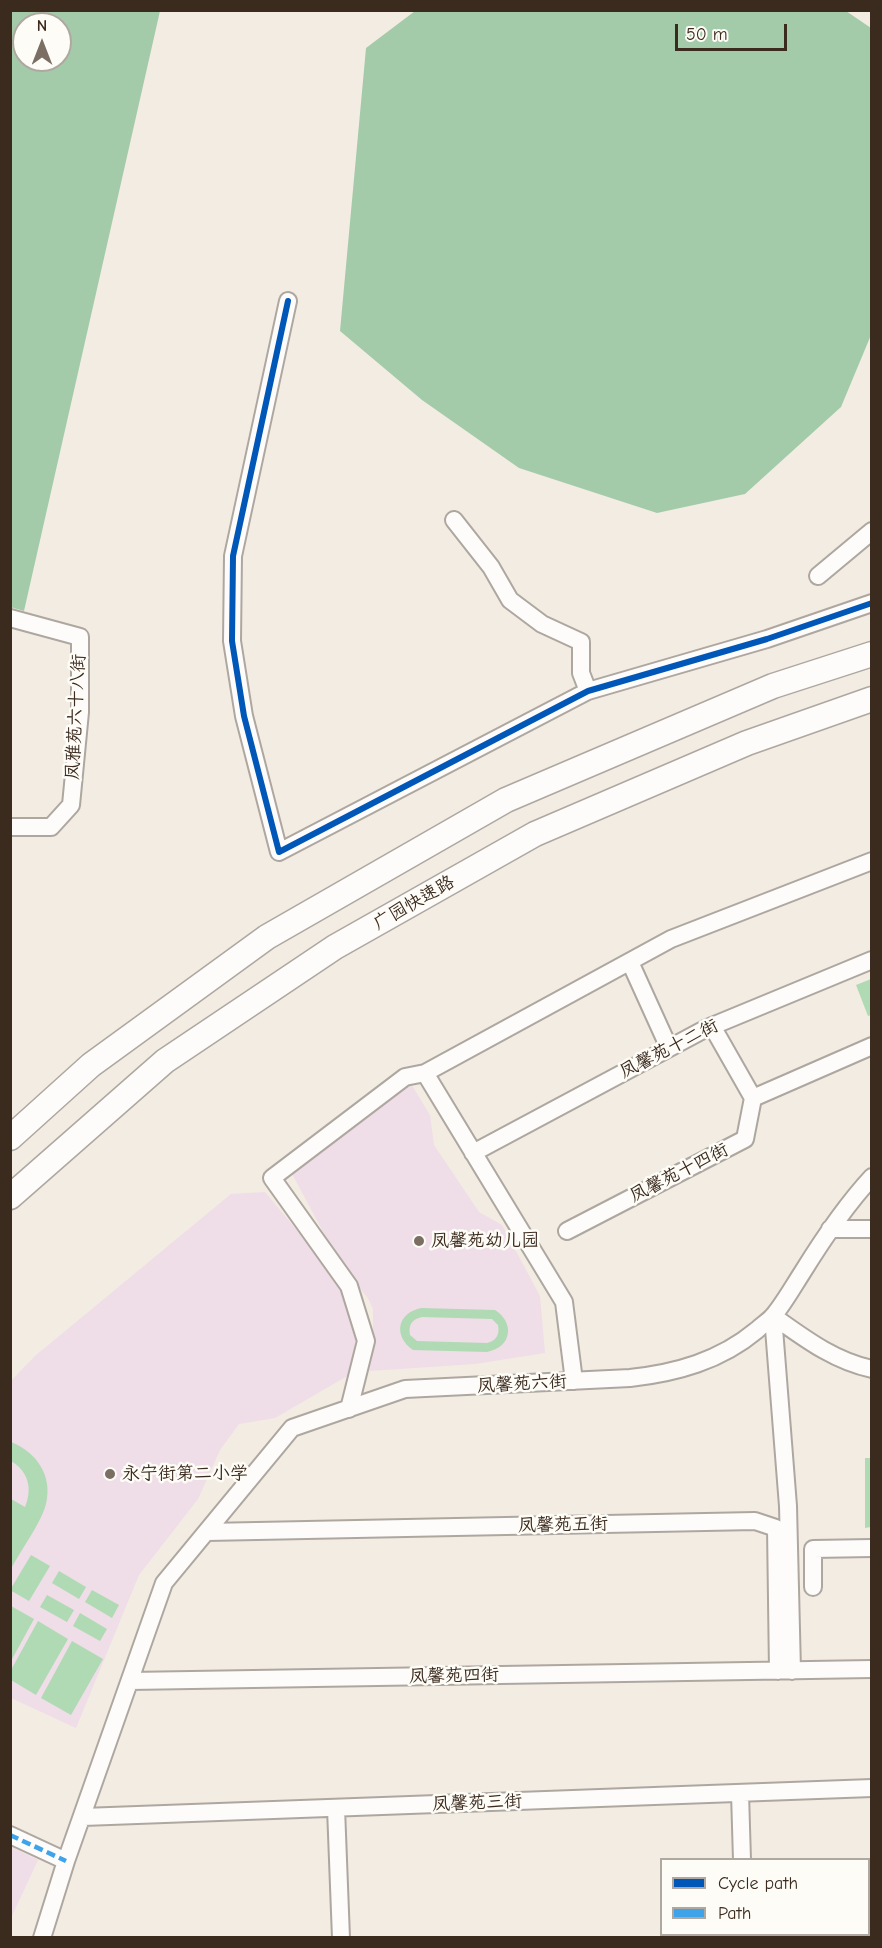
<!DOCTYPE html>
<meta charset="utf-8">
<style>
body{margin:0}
#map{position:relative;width:882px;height:1948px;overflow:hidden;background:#f3ece3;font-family:"Comic Neue",sans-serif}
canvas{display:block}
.frame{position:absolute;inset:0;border:12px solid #3b2a1e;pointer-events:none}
.legend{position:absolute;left:660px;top:1858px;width:210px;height:78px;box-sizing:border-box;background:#fdfcf7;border:2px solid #afa8a0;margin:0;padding:8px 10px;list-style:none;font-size:18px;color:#3b2a1e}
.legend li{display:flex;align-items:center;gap:12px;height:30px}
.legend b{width:30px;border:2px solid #afa8a0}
.north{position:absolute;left:12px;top:12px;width:60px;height:60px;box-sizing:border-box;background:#fdfcf7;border:2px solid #afa8a0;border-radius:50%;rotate:0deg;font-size:16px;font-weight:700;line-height:24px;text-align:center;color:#3b2a1e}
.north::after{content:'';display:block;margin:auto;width:21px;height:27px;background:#7b6e63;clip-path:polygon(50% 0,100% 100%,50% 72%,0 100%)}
.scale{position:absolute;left:675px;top:24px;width:112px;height:27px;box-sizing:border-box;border:3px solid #3b2a1e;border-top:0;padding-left:8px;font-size:18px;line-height:21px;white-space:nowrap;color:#3b2a1e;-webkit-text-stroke:4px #fdfcf7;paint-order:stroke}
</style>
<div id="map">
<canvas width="882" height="1948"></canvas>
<div class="frame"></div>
<ul class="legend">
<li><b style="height:8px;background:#0057b8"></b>Cycle path</li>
<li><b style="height:8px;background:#3fa3ea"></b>Path</li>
</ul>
<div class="north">N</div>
<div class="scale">50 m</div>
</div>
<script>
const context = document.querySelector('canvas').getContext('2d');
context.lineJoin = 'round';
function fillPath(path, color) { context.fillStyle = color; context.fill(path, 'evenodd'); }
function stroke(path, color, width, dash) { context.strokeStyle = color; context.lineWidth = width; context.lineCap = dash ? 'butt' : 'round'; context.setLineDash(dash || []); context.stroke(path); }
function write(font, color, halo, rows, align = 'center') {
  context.font = font + ' "Comic Neue","LXGW WenKai TC",sans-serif'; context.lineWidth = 5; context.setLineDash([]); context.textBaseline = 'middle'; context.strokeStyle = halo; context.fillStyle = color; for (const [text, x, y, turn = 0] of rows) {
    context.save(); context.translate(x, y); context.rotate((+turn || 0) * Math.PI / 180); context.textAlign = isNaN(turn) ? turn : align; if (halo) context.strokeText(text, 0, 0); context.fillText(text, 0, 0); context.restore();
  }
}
fillPath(new Path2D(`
 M411 1084 430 1115 434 1145 479 1212 502 1225 540 1296 545 1353 475 1364 369 1371 373 1333V1309L369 1300 336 1256 290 1170Z
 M265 1192 336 1277 357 1331 349 1375 275 1418 239 1424 220 1450 198 1499 139 1575 76 1728 11 1698V1381L35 1356 231 1194Z
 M11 1847 38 1860 11 1918Z`), '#efdde7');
fillPath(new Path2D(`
 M871 979V1015L868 1016 856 985Z
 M421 1308 495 1310C515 1323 512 1347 487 1352L413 1350C393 1336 397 1313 421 1308ZM422 1317 492 1319 498 1325C500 1335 496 1341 487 1343L417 1341 410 1335C408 1325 412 1319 422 1317Z
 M11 1442C36 1452 53 1475 46 1504 41 1523 21 1550 11 1569V1499L25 1507C33 1488 28 1471 11 1461Z
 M865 1458H871V1527L865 1528Z
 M31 1555 50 1566 29 1601 10 1590Z
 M59 1571 86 1587 79 1599 52 1583Z
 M92 1590 119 1605 112 1618 85 1602Z
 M47 1595 74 1610 67 1622 40 1607Z
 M11 1606 34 1619 11 1661Z
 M80 1613 107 1629 100 1641 73 1626Z
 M38 1621 68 1639 36 1695 11 1680V1670Z
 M72 1641 103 1659 71 1715 41 1698Z`), '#b0dab4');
fillPath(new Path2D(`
 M10 11H160L24 611 10 607ZM24 24H60V60H24Z
 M846 11 871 28V335L841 407 745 494 657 513 519 468 422 400 340 331 366 48 415 11Z`), '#a4cba9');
const minor = new Path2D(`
 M288 301 233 556 232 641 244 716 279 852 588 691 767 639 872 603
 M454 520 491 567 510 600 542 624 581 642V673L588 691
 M818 576 872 531
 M10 618 80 637V712L71 805 51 827H10
 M630 962 669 1048
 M753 1098 872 1046
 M473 1153 705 1029 872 960
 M830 1229H872
 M567 1231 745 1139 753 1098 712 1026
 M773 1316 788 1506 792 1671
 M773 1316C804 1338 834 1361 872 1369
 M574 1381 564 1302 425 1073 671 939 872 861
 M349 1409 366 1341 349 1286 272 1178 405 1077 425 1073
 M207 1532 755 1521 776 1528 778 1671
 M813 1587V1549L872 1548
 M130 1681 872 1669
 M740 1793 742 1860
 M336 1808 341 1938
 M83 1817 872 1788
 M10 1835 66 1861
 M743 1934V1938
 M42 1938 66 1861 164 1583 292 1428 405 1389 630 1378C676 1373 720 1361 757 1330 762 1325 769 1321 774 1315 784 1303 793 1287 802 1273 823 1239 845 1206 872 1177`);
const highway = new Path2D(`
 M10 1138 91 1065 267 937 506 800 773 686 872 654
 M10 1197 165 1061 335 947 535 834 747 743 872 699`);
stroke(minor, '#aea7a0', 20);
stroke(highway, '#aea7a0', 27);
stroke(minor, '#fdfcfb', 16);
stroke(highway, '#fdfcfb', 24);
stroke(new Path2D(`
 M10 1835 66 1861`), '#3fa3ea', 4.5, [9, 4.5]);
stroke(new Path2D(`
 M288 301 233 556 232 641 244 716 279 852 588 691 767 639 872 603`), '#0057b8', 6);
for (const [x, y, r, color] of [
 [419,1241,6,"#7b6e63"],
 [110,1474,6,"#7b6e63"]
]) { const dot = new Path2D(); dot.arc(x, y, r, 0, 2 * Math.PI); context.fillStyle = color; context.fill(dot); stroke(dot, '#fdfcf7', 2); }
write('18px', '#3b2a1e', '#fdfcf7', [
 ["凤雅苑六十八街",76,717,-87],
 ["广园快速路",414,903,-30],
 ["凤馨苑十二街",669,1049,-27],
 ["凤馨苑十四街",679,1173,-27],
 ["凤馨苑六街",522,1384,-3],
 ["凤馨苑五街",563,1525,-1],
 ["凤馨苑四街",454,1676,-1],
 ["凤馨苑三街",477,1803,-2]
]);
write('18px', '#3b2a1e', '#fdfcf7', [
 ["凤馨苑幼儿园",431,1241],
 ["永宁街第二小学",122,1474]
], 'left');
</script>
